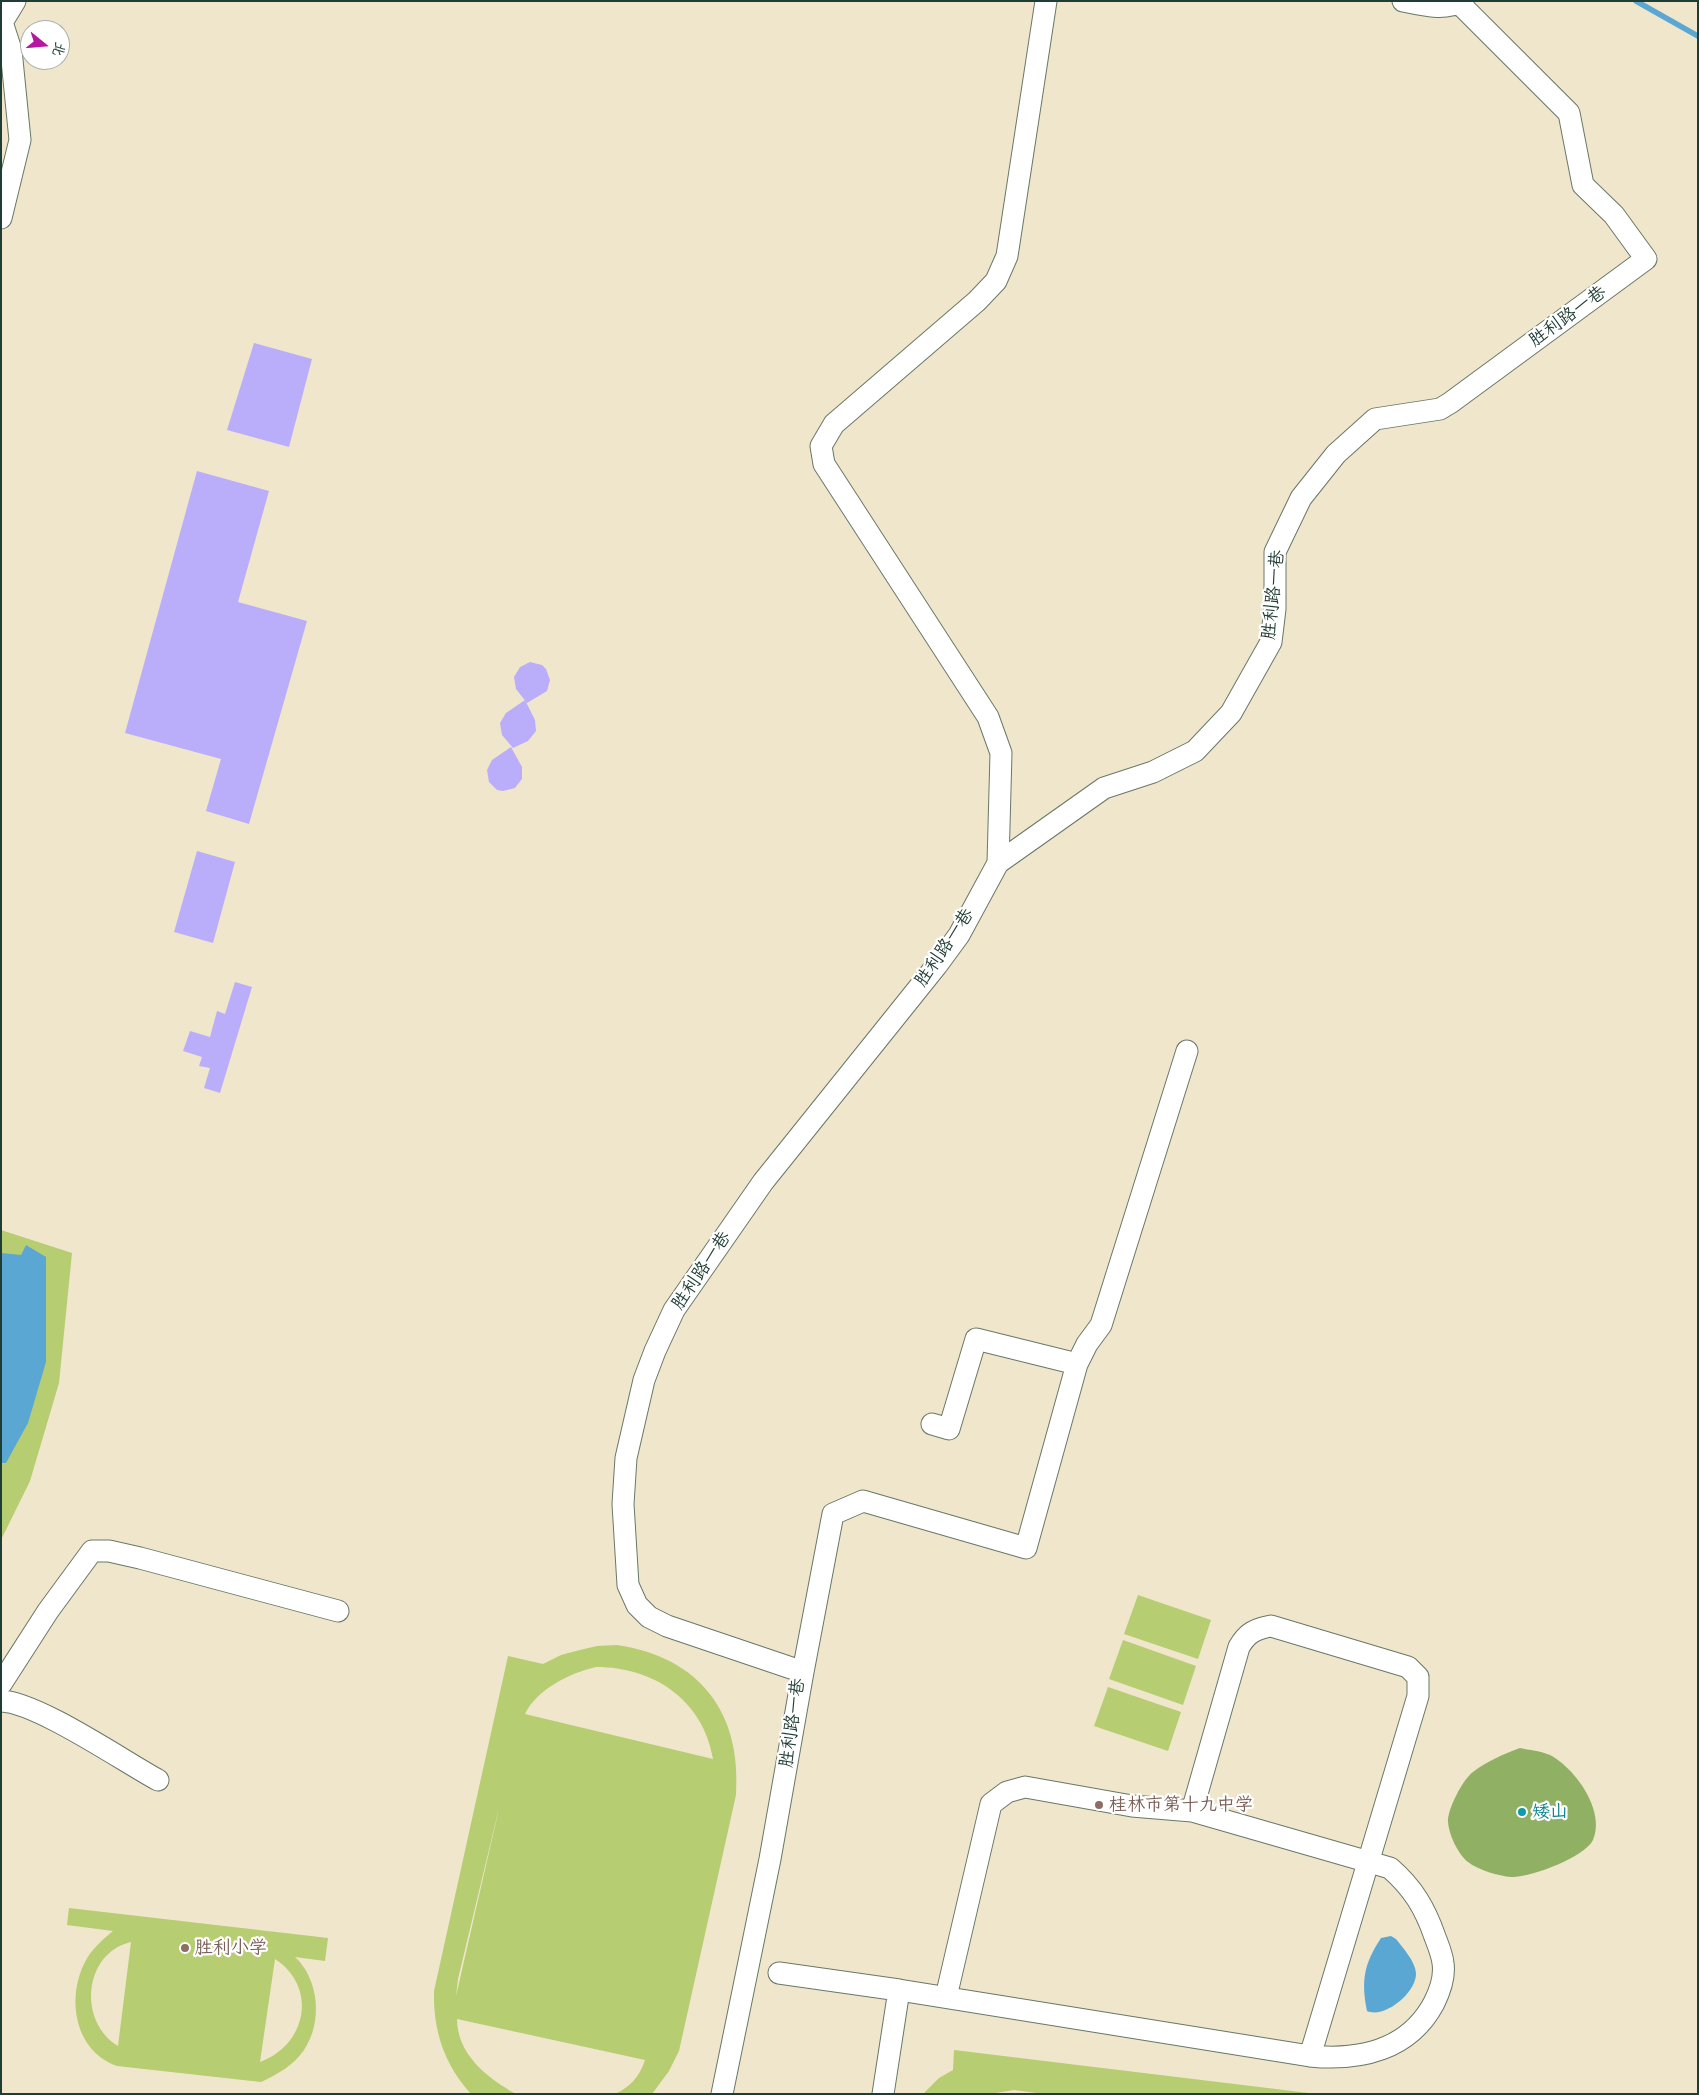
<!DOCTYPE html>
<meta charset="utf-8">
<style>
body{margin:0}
#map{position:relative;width:1699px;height:2095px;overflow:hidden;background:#f0e6cb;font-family:Itim,"LXGW WenKai TC",sans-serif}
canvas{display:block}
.frame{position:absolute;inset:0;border:2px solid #1f3d34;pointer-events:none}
.north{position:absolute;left:20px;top:20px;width:50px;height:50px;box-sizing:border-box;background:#fff;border:1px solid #a5b1ae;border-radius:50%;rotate:107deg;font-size:14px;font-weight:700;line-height:20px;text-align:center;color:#1f3d34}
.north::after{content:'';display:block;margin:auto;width:18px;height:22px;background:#b5179e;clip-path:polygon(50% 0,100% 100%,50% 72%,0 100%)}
</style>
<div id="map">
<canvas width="1699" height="2095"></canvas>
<div class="frame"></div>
<div class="north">北</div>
</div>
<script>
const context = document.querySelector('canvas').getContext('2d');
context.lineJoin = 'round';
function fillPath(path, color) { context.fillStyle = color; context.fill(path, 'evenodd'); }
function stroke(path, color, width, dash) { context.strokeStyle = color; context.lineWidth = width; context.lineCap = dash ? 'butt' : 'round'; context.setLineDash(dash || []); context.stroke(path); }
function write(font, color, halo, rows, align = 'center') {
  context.font = font + ' Itim,"LXGW WenKai TC",sans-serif'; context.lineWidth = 4.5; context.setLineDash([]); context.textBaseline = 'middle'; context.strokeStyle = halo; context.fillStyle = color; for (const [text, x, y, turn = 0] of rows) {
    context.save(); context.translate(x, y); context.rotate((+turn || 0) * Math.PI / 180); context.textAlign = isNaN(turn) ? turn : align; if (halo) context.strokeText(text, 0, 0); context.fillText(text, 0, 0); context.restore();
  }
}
fillPath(new Path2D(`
 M1 1230 72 1253 59 1383 30 1481 1 1540Z
 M1138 1595 1211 1620 1198 1659 1124 1634Z
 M1123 1640 1196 1666 1183 1705 1109 1679Z
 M617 1645C699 1657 742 1712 736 1795L679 2051 669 2071 652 2094H615C630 2087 640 2076 645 2060L457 2019C457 2054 487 2078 516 2094H471C444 2064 433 2030 434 1991L508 1656 543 1664 561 1655 580 1650 597 1646ZM596 1667C654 1667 703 1700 713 1759L525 1714C537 1689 570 1673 596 1667ZM498 1812V1813L456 1996 458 1979Z
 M1108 1687 1181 1712 1168 1751 1094 1726Z
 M69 1908 328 1938 325 1961 295 1957C319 1979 323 2022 304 2050 294 2065 278 2074 261 2082L117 2066C75 2051 66 1999 85 1962 91 1950 102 1940 113 1931L67 1925ZM131 1942 118 2046C78 2022 83 1953 131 1942ZM275 1959C318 1987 307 2045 260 2062Z
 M954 2050 1317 2094H1044L1014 2090 989 2094H923L939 2078 953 2070Z`), '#b6cd72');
fillPath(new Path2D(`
 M1520 1748C1529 1750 1541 1751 1550 1755 1575 1768 1606 1811 1593 1840 1585 1857 1530 1878 1511 1877 1499 1876 1478 1870 1468 1862 1458 1854 1449 1835 1448 1822 1447 1810 1463 1779 1473 1772 1487 1761 1504 1754 1520 1748Z`), '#90b064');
fillPath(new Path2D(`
 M26 1245 46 1257V1362L28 1423 6 1463H1V1253L21 1255Z
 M1391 1936 1396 1939C1403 1948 1415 1961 1416 1973 1417 1992 1385 2019 1367 2011 1361 1980 1364 1964 1381 1938Z`), '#5ba7d4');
stroke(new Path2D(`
 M1636 1 1698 36`), '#5ba7d4', 5.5);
fillPath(new Path2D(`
 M254 343 312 359 289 447 227 430Z
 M197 471 269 491 238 602 307 621 249 824 206 811 221 759 125 733Z
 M530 662 542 665 546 669 550 680 547 691 527 703 516 689 514 677 520 667Z
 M525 700 535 720 536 731 528 741 513 748 502 735 500 723 506 713Z
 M511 747 522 767V779L515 788 503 791 497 790 489 782 487 770 492 760Z
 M197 851 235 862 213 943 174 932Z
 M235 982 252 987 220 1093 204 1088 210 1068 199 1066 202 1057 183 1051 190 1031 210 1037 217 1011 225 1014Z`), '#baaefa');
const minor = new Path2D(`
 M1403 1C1423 5 1444 11 1463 1
 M1 24 15 1
 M1 218 20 140 11 50 2 22
 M998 863 1001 753 988 717 824 464 821 446 834 424 977 301 996 281 1007 256 1046 1
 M932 1424 949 1429 976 1339 1077 1364
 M803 1672 833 1514 863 1501 1026 1548 1077 1364 1087 1344 1101 1325 1187 1051
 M1 1684 48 1611 92 1551H109L140 1558 338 1611
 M1 1701C37 1702 123 1761 158 1780
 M1192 1811 1239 1647C1247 1633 1255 1629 1271 1626L1408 1667 1418 1677V1696L1310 2056
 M779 1973 899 1990
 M722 2094 770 1859 803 1672 667 1626 649 1617 637 1605 628 1585 623 1504 626 1458 644 1380 655 1351 674 1310 763 1182 937 965 959 935 998 863 1104 788 1153 772 1195 751 1231 713 1271 642 1275 609V552L1301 498 1336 454 1375 419 1440 409 1450 403 1646 259 1614 215 1583 185 1569 113 1459 3
 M883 2094 899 1990 1310 2056C1360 2061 1409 2050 1434 2003 1440 1991 1445 1976 1443 1963 1442 1954 1438 1945 1435 1937 1425 1908 1413 1888 1390 1868L1192 1811 1132 1806 1025 1787 1007 1792 991 1804 946 1997`);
stroke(minor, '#687869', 23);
stroke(minor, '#fff', 21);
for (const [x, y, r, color] of [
 [1099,1805,5,"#8d6e63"],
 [1522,1812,5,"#0f9aa8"],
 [185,1948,5,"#8d6e63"]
]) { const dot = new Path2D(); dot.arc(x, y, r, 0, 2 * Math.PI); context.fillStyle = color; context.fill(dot); stroke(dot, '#fff', 2); }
write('18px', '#1f3d34', '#fff', [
 ["胜利路一巷",1568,317,-36],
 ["胜利路一巷",1274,595,-84],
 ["胜利路一巷",945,948,-56],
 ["胜利路一巷",702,1271,-56],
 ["胜利路一巷",793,1723,-82]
]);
write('18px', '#785e54', '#fff', [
 ["桂林市第十九中学",1109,1805],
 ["胜利小学",195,1948]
], 'left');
write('18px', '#0d838f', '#fff', [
 ["矮山",1532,1812]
], 'left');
</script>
